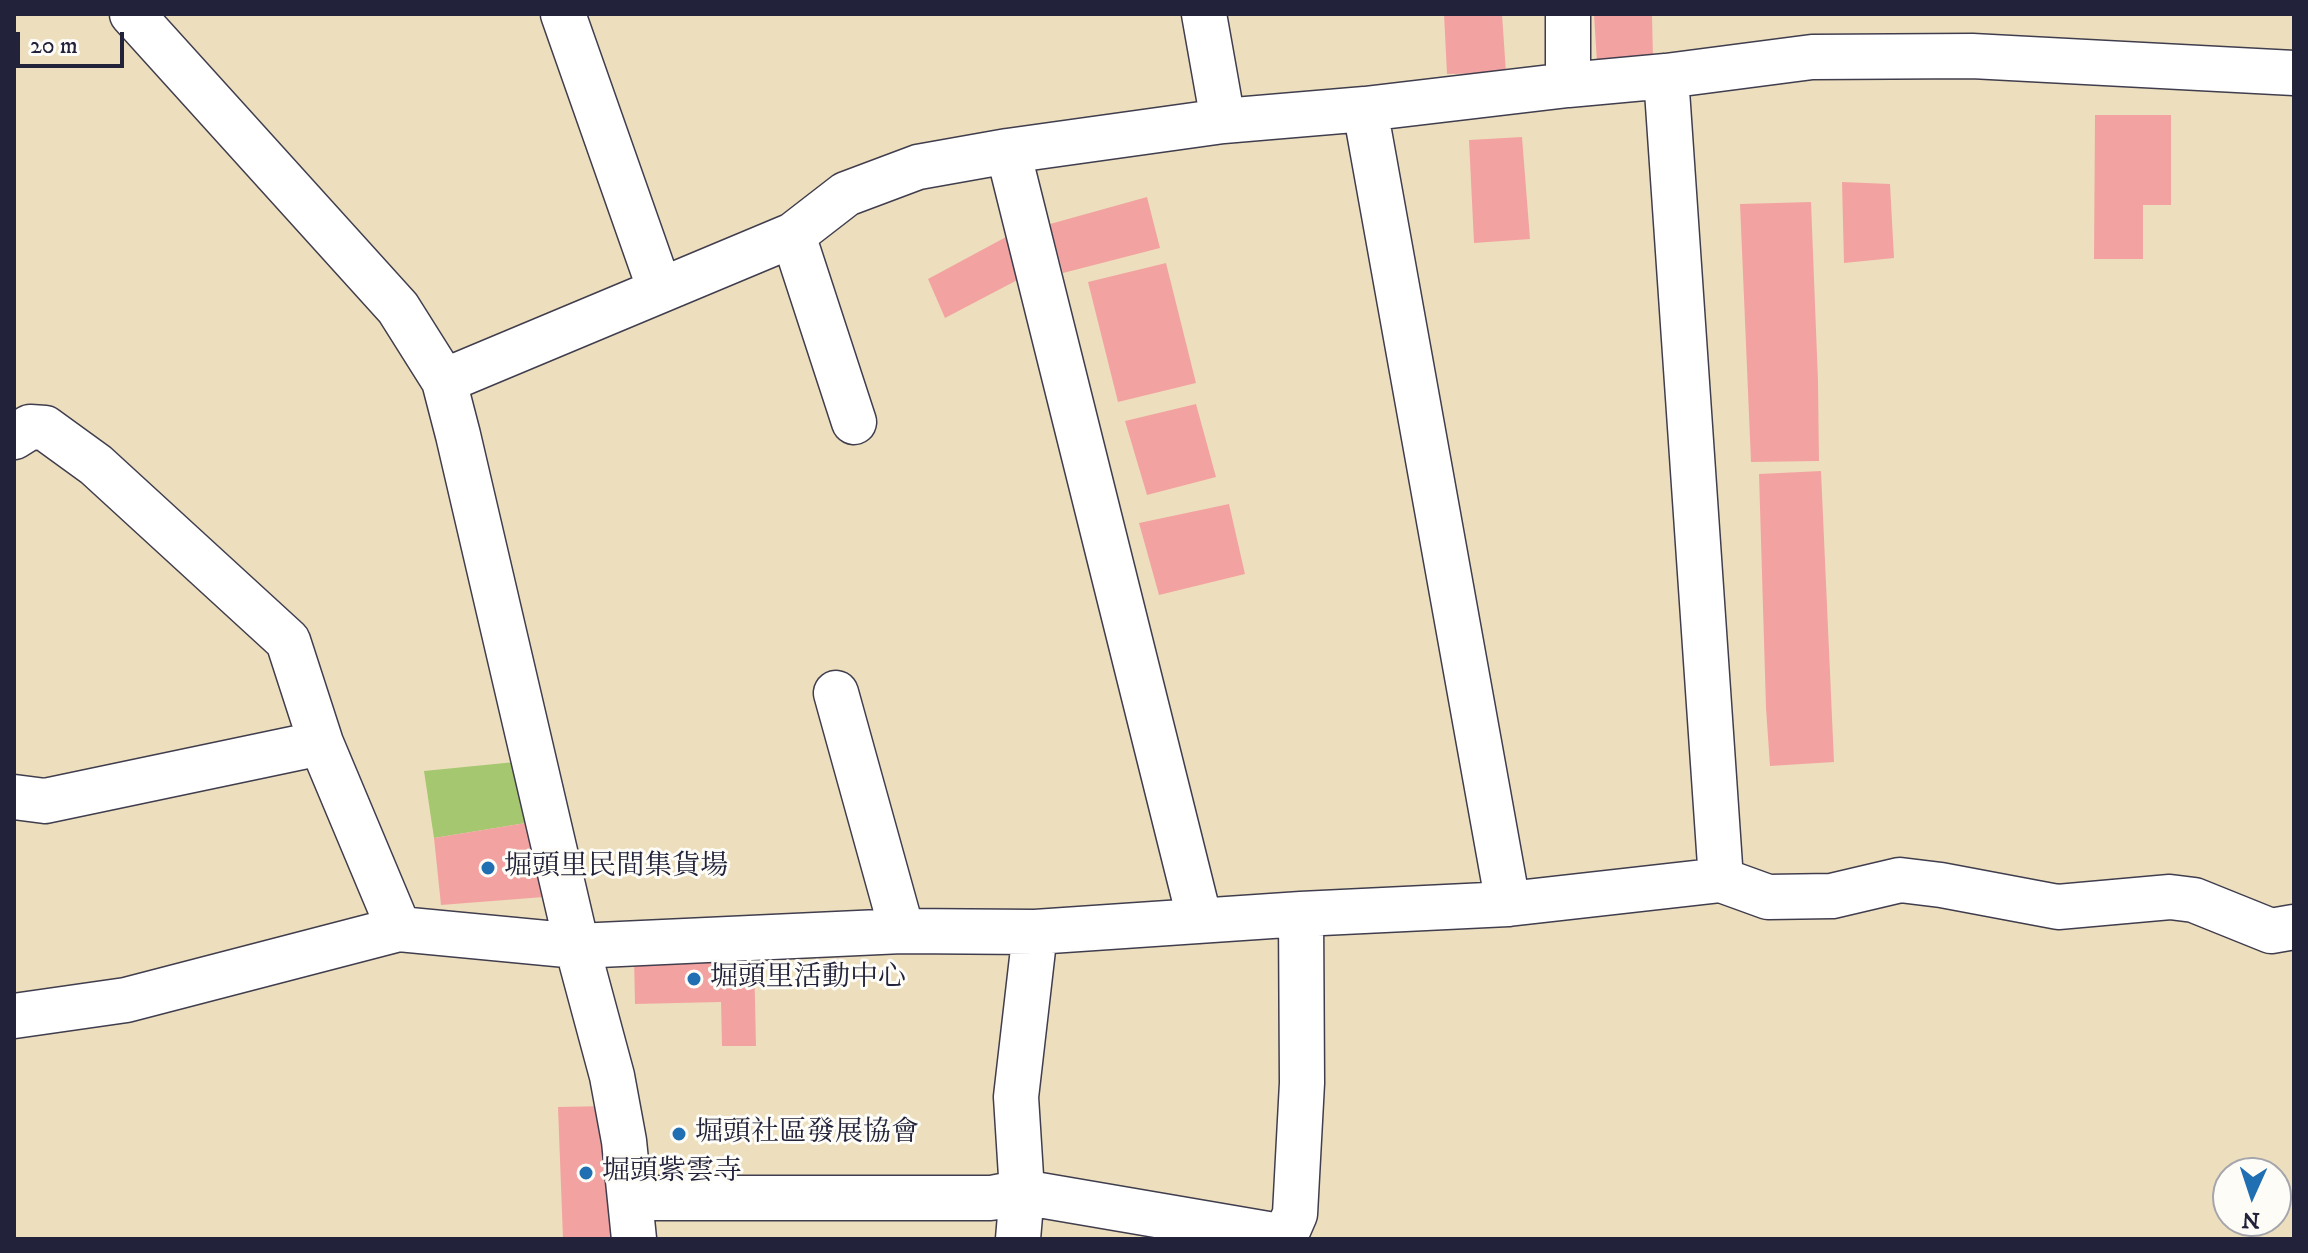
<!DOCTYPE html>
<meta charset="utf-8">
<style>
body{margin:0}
#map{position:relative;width:2308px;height:1253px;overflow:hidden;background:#eddfbd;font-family:"IM FELL DW Pica",serif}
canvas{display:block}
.frame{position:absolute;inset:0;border:16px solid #22223b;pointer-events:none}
.north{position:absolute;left:2212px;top:1157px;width:80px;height:80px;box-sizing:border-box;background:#fdfcf7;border:2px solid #a5a5ac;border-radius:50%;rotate:183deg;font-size:22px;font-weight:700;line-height:32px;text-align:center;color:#22223b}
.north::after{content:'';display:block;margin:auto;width:28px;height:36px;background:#1f6fb2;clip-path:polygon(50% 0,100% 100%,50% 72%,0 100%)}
.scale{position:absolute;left:16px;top:32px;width:108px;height:36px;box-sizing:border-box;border:4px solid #22223b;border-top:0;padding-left:10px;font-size:24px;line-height:28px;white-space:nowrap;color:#22223b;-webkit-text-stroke:6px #fdfcf7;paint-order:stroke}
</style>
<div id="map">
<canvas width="2308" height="1253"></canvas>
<div class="frame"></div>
<div class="north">N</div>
<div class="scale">20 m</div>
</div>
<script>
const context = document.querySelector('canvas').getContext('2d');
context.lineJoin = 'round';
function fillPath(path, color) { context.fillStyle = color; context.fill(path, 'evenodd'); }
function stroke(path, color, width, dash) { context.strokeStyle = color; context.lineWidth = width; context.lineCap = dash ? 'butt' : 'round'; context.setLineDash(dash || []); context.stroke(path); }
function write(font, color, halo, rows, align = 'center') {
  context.font = font + ' "IM FELL DW Pica","Noto Serif TC",serif'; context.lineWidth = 6; context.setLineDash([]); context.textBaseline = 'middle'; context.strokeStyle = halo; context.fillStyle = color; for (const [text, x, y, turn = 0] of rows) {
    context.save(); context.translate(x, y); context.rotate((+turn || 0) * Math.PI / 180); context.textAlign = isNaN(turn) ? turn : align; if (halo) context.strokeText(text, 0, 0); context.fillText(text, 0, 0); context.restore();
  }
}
fillPath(new Path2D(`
 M515 762 532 822 434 838 424 771Z`), '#a5c770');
fillPath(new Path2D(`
 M1444 14H1502L1506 73 1447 74Z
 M1594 14H1652L1653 59 1597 63Z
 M2095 115H2171V205H2143V259H2094Z
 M1522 137 1530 239 1474 243 1469 140Z
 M1842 182 1890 184 1894 258 1844 263Z
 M1147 197 1160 248 1063 273 1050 224Z
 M1811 202 1818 381 1819 461 1751 462 1740 204Z
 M1006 237 1027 275 945 318 928 279Z
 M1166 263 1196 383 1118 402 1088 282Z
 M1196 404 1216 477 1147 495 1125 421Z
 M1821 471 1834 762 1770 766 1766 708 1759 474Z
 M1229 504 1245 574 1159 595 1139 523Z
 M532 822 544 897 441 905 434 838Z
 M754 955 756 1046H722L721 1002 635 1004 634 957Z
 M609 1106 614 1239H563L558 1107Z`), '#f2a3a1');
const minor = new Path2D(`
 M132 14 398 308 444 381 458 435 577 946 612 1076 624 1141 634 1239
 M563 14 660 290
 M1204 14 1223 121
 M1666 76 1721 880
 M1568 85V14
 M1365 109 1508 904
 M1008 151 1200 921
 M793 235 854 422
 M444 381 793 235 846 194 918 167 1008 151 1223 121 1365 109 1568 85 1666 76 1812 57 1972 56 2294 73
 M14 437 30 427 45 428 96 465 288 641 321 743 399 929
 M836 693 902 931
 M14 797 45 801 321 743
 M14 1016 126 1000 399 929 577 946 902 931 1035 932 1301 914 1508 904 1721 880 1768 897 1832 896 1900 880 1941 885 2058 907 2170 897 2194 900 2271 931 2294 927
 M631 1198H991L1022 1192 1285 1237 1295 1214 1302 1083 1301 914
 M1018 1239 1022 1192 1016 1097 1035 932`);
stroke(minor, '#403e4e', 47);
stroke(minor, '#fff', 44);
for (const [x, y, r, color] of [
 [488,868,8,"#1f6fb2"],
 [694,979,8,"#1f6fb2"],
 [679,1134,8,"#1f6fb2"],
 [586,1173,8,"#1f6fb2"]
]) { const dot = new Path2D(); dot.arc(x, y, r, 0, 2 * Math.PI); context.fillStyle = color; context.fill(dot); stroke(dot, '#fdfcf7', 3); }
write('28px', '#22223b', '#fdfcf7', [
 ["堀頭里民間集貨場",504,868],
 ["堀頭里活動中心",710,979],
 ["堀頭社區發展協會",695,1134],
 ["堀頭紫雲寺",602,1173]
], 'left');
</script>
